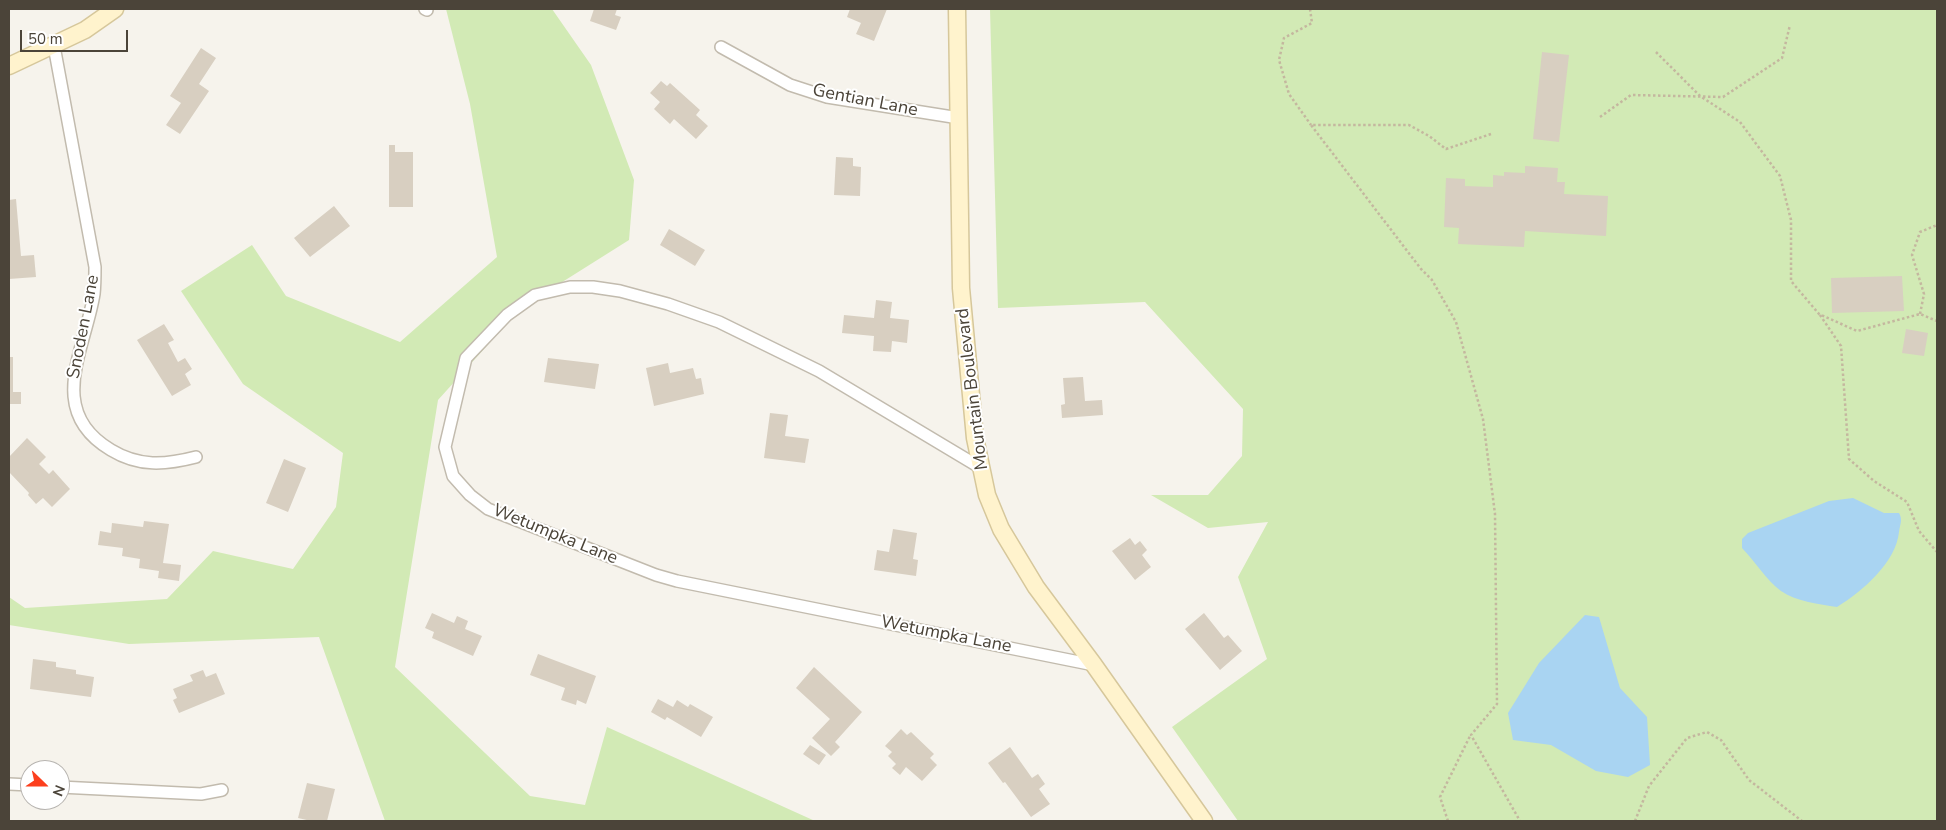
<!DOCTYPE html>
<style>
body{margin:0}
#map{position:relative;width:1946px;height:830px;overflow:hidden;background:#f6f3ec;font-family:"Nunito Sans",sans-serif}
canvas{display:block}
.frame{position:absolute;inset:0;border:10px solid #4b4439;pointer-events:none}
.north{position:absolute;left:20px;top:760px;width:50px;height:50px;box-sizing:border-box;background:#fff;border:1px solid #b7b4b0;border-radius:50%;rotate:112deg;font-size:14px;font-weight:700;line-height:20px;text-align:center;color:#4b4439}
.north::after{content:'';display:block;margin:auto;width:18px;height:22px;background:#fc3f1d;clip-path:polygon(50% 0,100% 100%,50% 72%,0 100%)}
.scale{position:absolute;left:20px;top:30px;width:108px;height:22px;box-sizing:border-box;border:2px solid #4b4439;border-top:0;padding-left:6px;font-size:15px;line-height:18px;white-space:nowrap;color:#4b4439;-webkit-text-stroke:4px #fff;paint-order:stroke}
</style>
<div id="map">
<canvas width="1946" height="830"></canvas>
<div class="frame"></div>
<div class="north">N</div>
<div class="scale">50 m</div>
</div>
<script>
const context = document.querySelector('canvas').getContext('2d');
context.lineJoin = 'round';
function fillPath(path, color) { context.fillStyle = color; context.fill(path, 'evenodd'); }
function stroke(path, color, width, dash) { context.strokeStyle = color; context.lineWidth = width; context.lineCap = dash ? 'butt' : 'round'; context.setLineDash(dash || []); context.stroke(path); }
function write(font, color, halo, rows, align = 'center') {
  context.font = font + ' "Nunito Sans",sans-serif'; context.lineWidth = 4; context.setLineDash([]); context.textBaseline = 'middle'; context.strokeStyle = halo; context.fillStyle = color; for (const [text, x, y, turn = 0] of rows) {
    context.save(); context.translate(x, y); context.rotate((+turn || 0) * Math.PI / 180); context.textAlign = isNaN(turn) ? turn : align; if (halo) context.strokeText(text, 0, 0); context.fillText(text, 0, 0); context.restore();
  }
}
fillPath(new Path2D(`
 M446 9H552L591 65 634 180 629 240 521 308 438 400 395 667 530 796 585 805 607 727 815 821H385L319 637 129 644 9 625V597L25 608 167 599 213 551 293 569 336 507 343 453 243 384 181 291 252 245 286 296 400 342 497 257 470 104Z
 M990 9H1937V821H1238L1172 727 1267 659 1238 577 1268 522 1208 528 1151 495H1208L1242 456 1243 409 1145 302 998 308Z`), '#d2eab5');
fillPath(new Path2D(`
 M1853 498 1884 513H1899C1903 520 1900 524 1899 532 1896 562 1863 591 1837 607 1819 604 1797 602 1781 591 1766 580 1755 561 1742 548V539L1748 533 1829 501Z
 M1585 615 1599 617 1620 688 1647 717 1650 765 1628 777 1596 771 1551 745 1513 740 1508 713 1539 663Z`), '#a9d4f2');
fillPath(new Path2D(`
 M594 9H617L615 15 621 17 616 30 590 21Z
 M850 9H887L874 41 856 34 861 23 847 17Z
 M201 48 216 58 199 84 209 91 180 134 166 125 181 103 170 96Z
 M1542 52 1569 55 1559 142 1533 139Z
 M661 81 667 86 670 83 700 110 696 115 708 126 696 139 674 119 670 124 654 109 660 102 650 93Z
 M389 145H395V152H413V207H389Z
 M836 157 853 158V166L861 167 860 196 834 195Z
 M1525 166 1558 168 1557 182H1565L1564 194 1608 196 1606 236 1525 231 1524 247 1458 244 1459 228 1444 227 1446 178 1465 179V186L1493 187V175L1504 176V172L1525 173Z
 M16 199 21 256 34 255 36 277 9 279V200Z
 M334 206 350 226 310 257 294 238Z
 M669 229 705 250 695 266 660 245Z
 M1902 276 1904 311 1832 313 1831 278Z
 M876 300 892 302 890 318 909 320 907 343 892 341 891 352 873 351 874 336 842 333 844 315 874 318Z
 M164 324 174 340 168 343 178 362 185 358 192 369 185 374 191 385 172 396 137 340Z
 M1906 329 1928 333 1924 356 1902 353Z
 M9 357H13V392H21V404H9Z
 M548 358 599 364 595 389 544 382Z
 M668 363 670 373 693 368 696 379 701 378 704 394 654 406 646 368Z
 M1083 377 1085 401 1102 400 1103 415 1062 418 1061 405 1065 404 1063 378Z
 M770 413 788 415 785 436 809 439 805 463 764 458Z
 M27 438 46 457 39 464 49 474 53 470 70 489 52 507 43 498 36 504 28 495 29 493 9 472V457Z
 M284 459 306 468 288 512 266 503Z
 M144 521 169 524 163 563 181 565 179 581 158 578 159 571 139 568 140 559 122 556 123 548 98 545 100 531 111 533 112 523 143 527Z
 M893 529 917 533 913 559 918 560 916 576 874 570 877 550 889 552Z
 M1130 538 1135 545 1140 541 1147 550 1142 555 1151 567 1135 580 1112 551Z
 M432 613 454 623 457 616 468 621 465 629 482 636 473 656 432 638 434 632 425 628Z
 M1204 613 1224 638 1228 635 1242 651 1220 670 1185 629Z
 M538 654 596 676 586 704 577 700 576 705 561 700 565 688 530 675Z
 M33 659 56 662V667L76 670V674L94 677 91 697 30 689Z
 M814 667 862 712 835 742 840 747 831 756 812 738 830 719 796 688Z
 M203 670 206 677 216 673 225 694 179 713 173 700 177 698 173 689 193 681 190 675Z
 M658 699 673 707 677 700 688 707 690 704 713 717 701 737 667 717 665 720 651 712Z
 M901 729 907 735 911 732 934 754 930 758 937 765 922 781 906 767 900 775 892 768 896 764 888 756 892 752 885 746Z
 M810 745 826 755 819 765 803 754Z
 M1010 747 1032 778 1038 774 1045 784 1039 789 1050 804 1031 817 1005 782 1003 783 988 763Z
 M307 783 335 789 327 821H311L298 818Z`), '#d8cfc1');
const street = new Path2D(`
 M425 9 427 10
 M54 46 95 267C95 276 95 285 94 294 85 350 45 411 111 450 139 467 165 465 196 457
 M721 47 790 85 827 97 959 118
 M981 468 819 371 719 322 668 304 620 291 593 287H570L535 295 507 315 466 358 445 447 453 476 470 495 488 509 656 575 677 581 1094 665
 M9 784 30 785
 M60 787 201 794 222 790`);
const secondary = new Path2D(`
 M957 9 961 288 975 438 987 495 1001 529 1036 587 1094 665 1204 821
 M9 66 85 30 115 9`);
stroke(street, '#c2bbae', 14);
stroke(secondary, '#d6c79b', 19);
stroke(new Path2D(`
 M1310 9 1312 23 1284 38 1279 60 1289 94 1311 125
 M1656 52 1700 96 1740 122 1780 176 1791 220V281L1819 314 1857 331 1920 314 1937 321
 M1600 117 1631 95 1723 97 1782 58 1790 25
 M1491 134 1446 149 1429 136 1409 125H1311L1421 269 1432 280 1456 322 1483 419 1495 514 1497 704 1471 735 1520 821
 M1920 314 1924 294 1912 255 1920 232 1937 225
 M1820 315 1841 346 1849 459 1874 481 1907 502 1919 531 1937 552
 M1448 821 1440 797 1470 736
 M1635 821 1649 786 1687 738 1707 732 1721 740 1749 780 1802 821`), '#c4b79f', 2.5, [2.5, 2.5]);
stroke(street, '#fff', 11);
stroke(secondary, '#fff3cd', 16);
write('18px', '#4b4439', '#fff', [
 ["Gentian Lane",865,101,11],
 ["Snoden Lane",84,327,-79],
 ["Mountain Boulevard",973,389,-97],
 ["Wetumpka Lane",555,535,22],
 ["Wetumpka Lane",946,635,11]
]);
</script>
